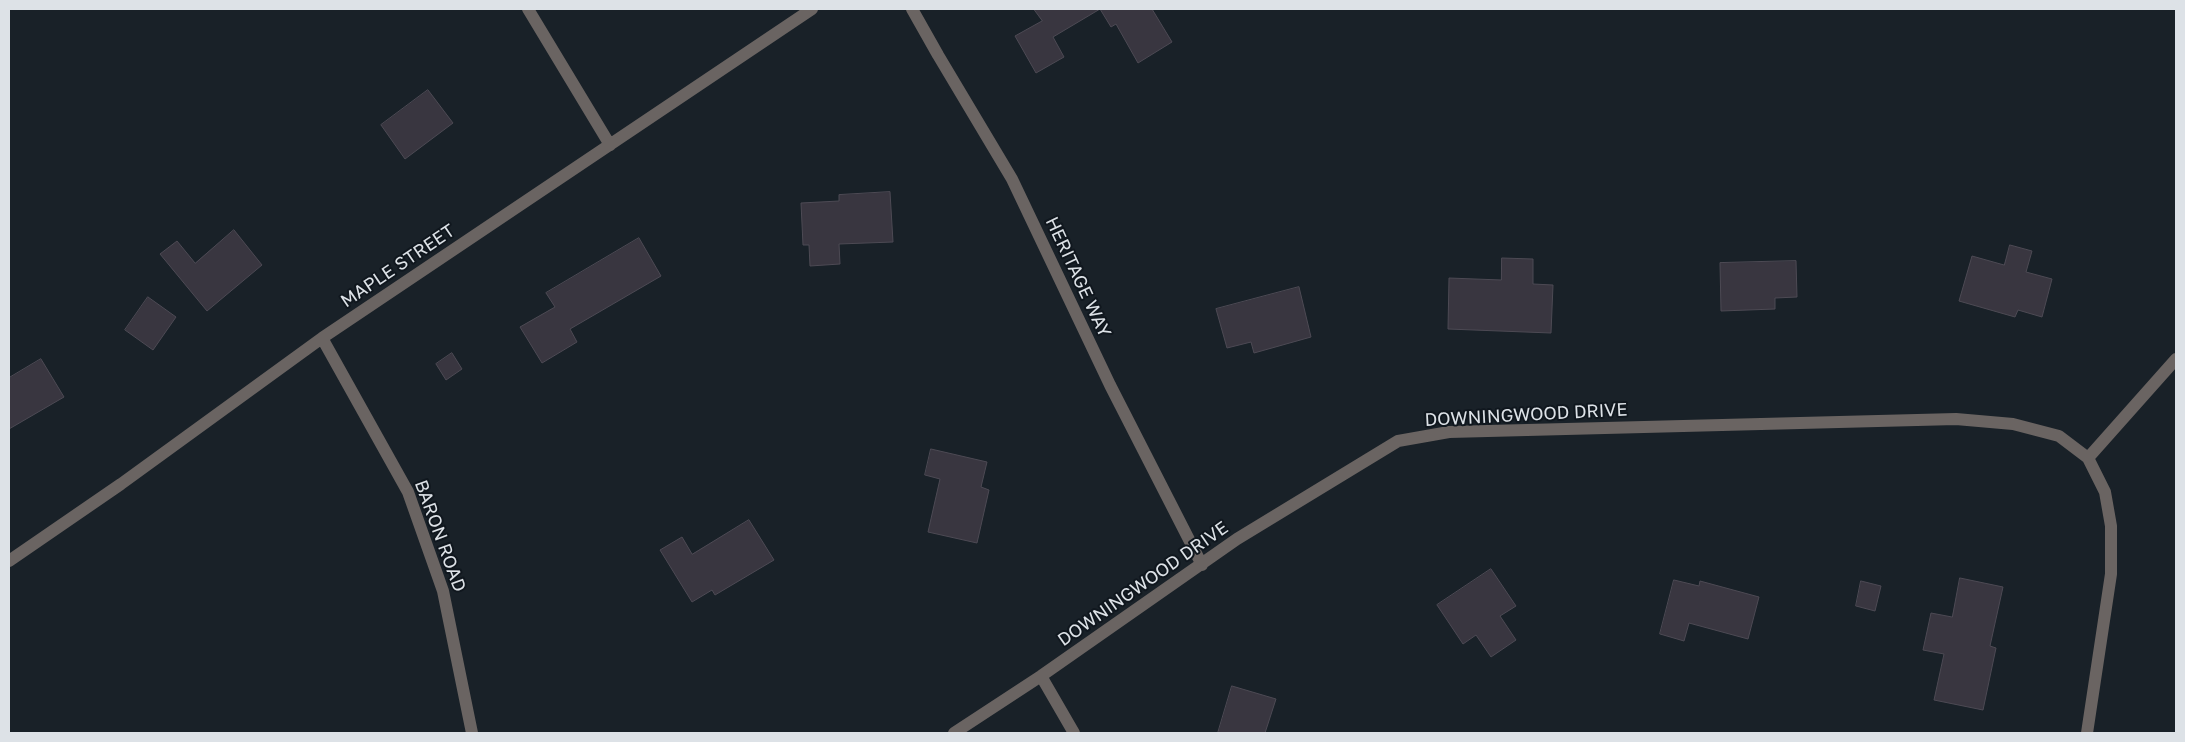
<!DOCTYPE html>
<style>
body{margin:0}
#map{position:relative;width:2185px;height:742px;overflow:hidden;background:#192128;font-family:"Golos Text",sans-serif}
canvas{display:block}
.frame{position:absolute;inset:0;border:10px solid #dde2e7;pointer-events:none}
</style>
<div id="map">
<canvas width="2185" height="742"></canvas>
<div class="frame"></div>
</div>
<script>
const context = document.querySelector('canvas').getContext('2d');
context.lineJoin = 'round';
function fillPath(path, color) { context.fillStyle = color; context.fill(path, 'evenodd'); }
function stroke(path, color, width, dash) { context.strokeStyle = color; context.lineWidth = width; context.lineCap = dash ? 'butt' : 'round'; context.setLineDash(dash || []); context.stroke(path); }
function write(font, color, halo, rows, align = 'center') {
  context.font = font + ' "Golos Text",sans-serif'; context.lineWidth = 4; context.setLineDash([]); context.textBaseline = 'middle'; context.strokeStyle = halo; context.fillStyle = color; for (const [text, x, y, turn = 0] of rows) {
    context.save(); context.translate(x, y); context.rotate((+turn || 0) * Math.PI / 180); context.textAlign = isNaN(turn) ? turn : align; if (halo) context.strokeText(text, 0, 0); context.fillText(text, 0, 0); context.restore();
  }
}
const building = new Path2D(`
 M1034 9H1152L1172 42 1138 63 1116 24 1111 27 1100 9 1053 37 1064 57 1036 73 1015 36 1042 21Z
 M428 90 453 123 405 159 381 125Z
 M890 192 893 242 839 244 840 264 810 266 809 245H803L801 203 839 201V195Z
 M234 230 262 265 207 311 160 254 177 241 195 263Z
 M639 238 661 276 570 329 577 342 542 363 520 327 555 307 546 293Z
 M2010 245 2032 251 2026 272 2052 279 2042 317 2018 310 2015 317 1959 301 1972 256 2004 265Z
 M1502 258 1533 259V284L1553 285 1551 333 1448 329 1449 278 1501 280Z
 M1796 261 1797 297 1775 298V309L1721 311 1720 263Z
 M1299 287 1311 337 1254 353 1251 342 1227 348 1216 309Z
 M148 297 176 317 153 350 125 330Z
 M452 353 462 369 446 380 436 364Z
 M41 359 64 397 9 429V378Z
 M931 449 987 462 981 487 989 490 977 543 928 532 940 479 925 475Z
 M749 520 774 560 715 595 712 590 692 602 660 550 682 537 692 554Z
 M1491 569 1516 606 1500 616 1516 640 1491 657 1476 635 1463 644 1437 605Z
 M1960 578 2003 587 1990 646 1996 648 1983 710 1934 700 1944 654 1923 650 1931 613 1952 617Z
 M1674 580 1699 586 1700 581 1759 597 1748 639 1689 623 1684 641 1660 634Z
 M1861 581 1881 586 1875 611 1856 606Z
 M1232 686 1276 699 1265 733H1218Z`);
fillPath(building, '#393640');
stroke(building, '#4d4a54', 1);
stroke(new Path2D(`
 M528 9 610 145
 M912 9 938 55 1012 179 1110 385 1202 565
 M322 338 408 492 443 591 472 733
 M9 561 121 484 322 338 812 9
 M1041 676 1074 733
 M954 733 1041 676 1237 539 1398 441 1449 432 1956 419 2013 424 2059 436 2088 458
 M2087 733 2111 574V526L2105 492 2088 458 2176 359`), '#6a6462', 12);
write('18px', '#dde2e7', '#10171e', [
 ["MAPLE STREET",398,266,-34],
 ["HERITAGE WAY",1078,277,65],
 ["DOWNINGWOOD DRIVE",1526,415,-3],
 ["BARON ROAD",440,536,70],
 ["DOWNINGWOOD DRIVE",1143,584,-35]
]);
</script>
